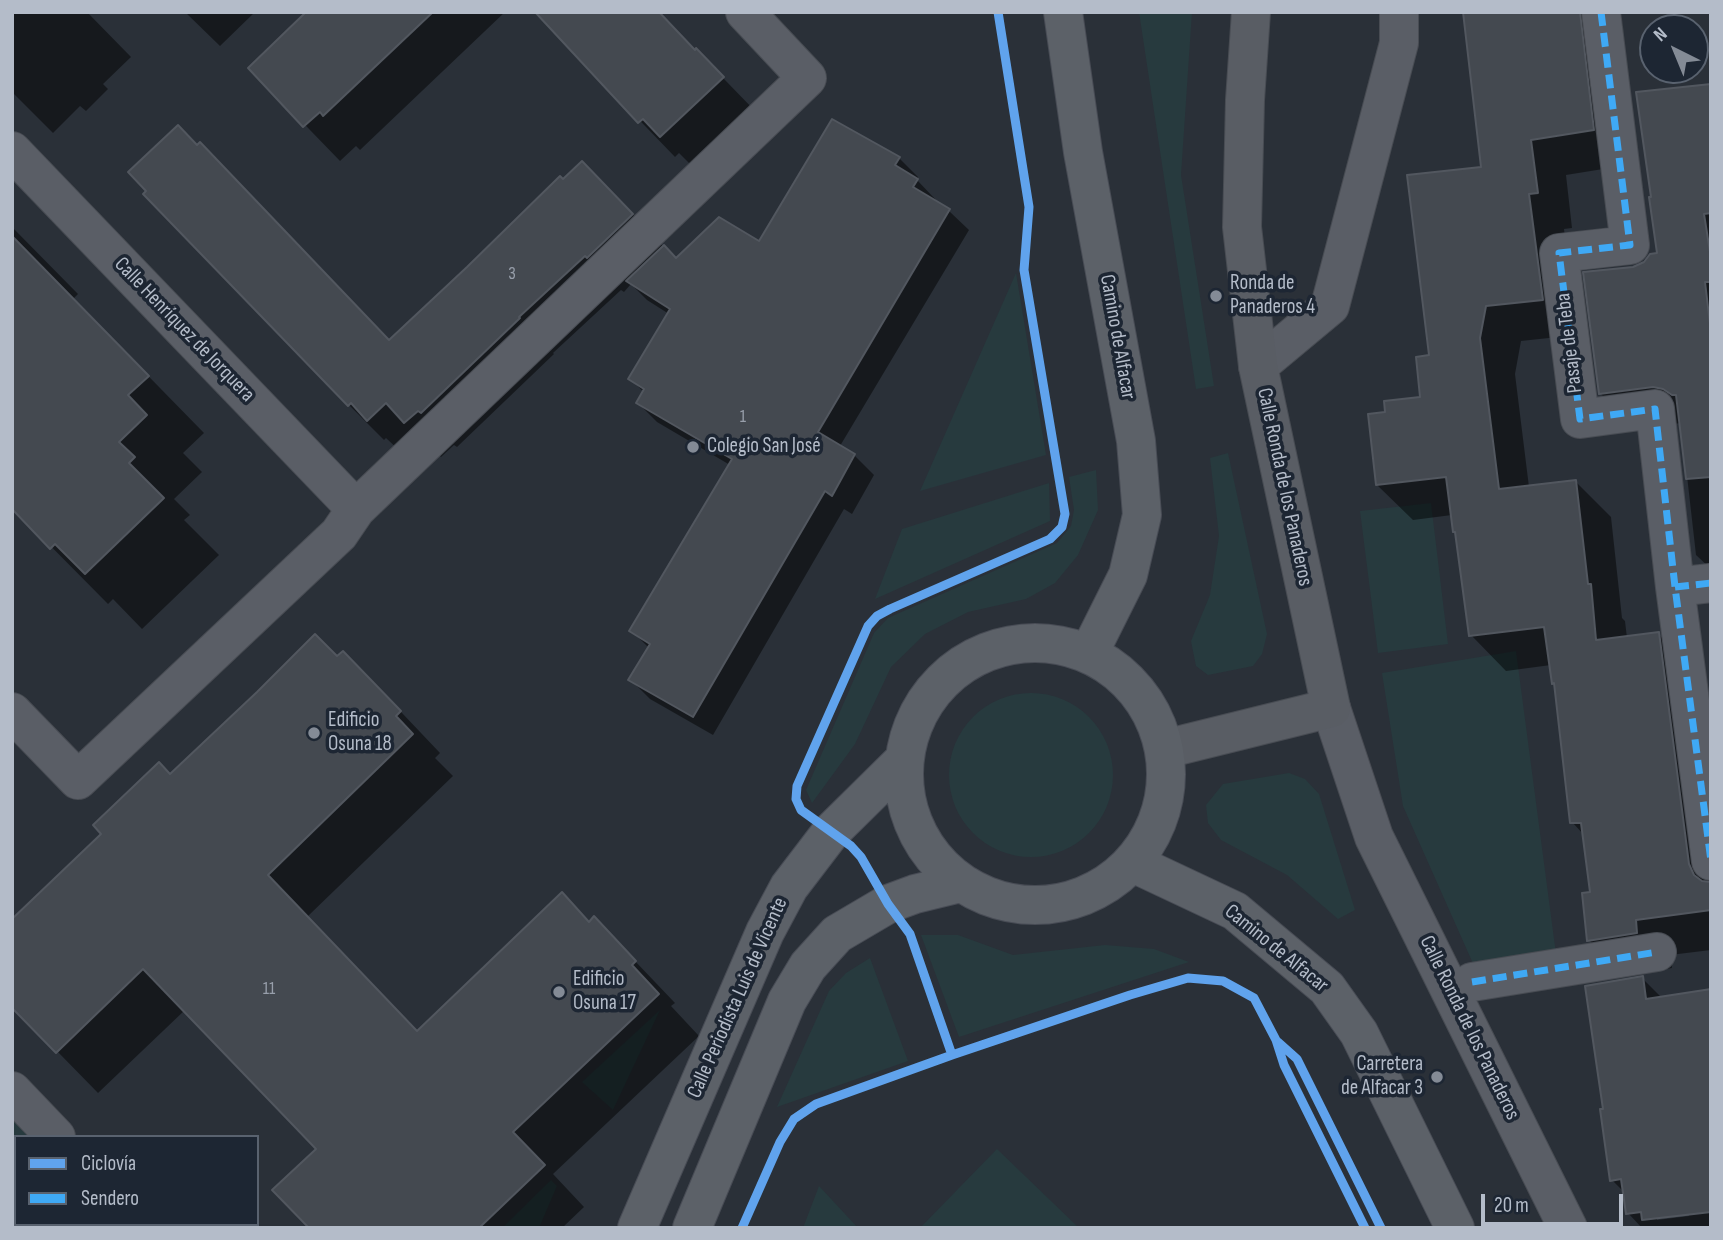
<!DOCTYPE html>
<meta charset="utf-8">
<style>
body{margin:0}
#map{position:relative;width:1723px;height:1240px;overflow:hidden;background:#2a3038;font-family:"Sofia Sans Condensed",sans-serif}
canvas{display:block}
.frame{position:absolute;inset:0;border:14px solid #b4bcc9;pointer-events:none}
.legend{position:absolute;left:14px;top:1135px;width:245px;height:91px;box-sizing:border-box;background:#1d2633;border:2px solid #59626f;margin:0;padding:9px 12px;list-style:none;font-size:21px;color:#b4bcc9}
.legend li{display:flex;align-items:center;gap:14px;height:35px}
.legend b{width:35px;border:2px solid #59626f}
.north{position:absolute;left:1639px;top:14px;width:70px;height:70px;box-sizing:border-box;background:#1d2633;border:2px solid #59626f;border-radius:50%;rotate:317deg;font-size:19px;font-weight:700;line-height:28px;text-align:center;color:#b4bcc9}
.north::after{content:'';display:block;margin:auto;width:24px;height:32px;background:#848b96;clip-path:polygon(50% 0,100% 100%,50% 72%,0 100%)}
.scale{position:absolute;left:1481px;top:1194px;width:142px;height:32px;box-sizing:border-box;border:4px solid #b4bcc9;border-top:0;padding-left:9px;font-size:21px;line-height:24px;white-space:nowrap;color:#b4bcc9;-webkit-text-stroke:5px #1d2633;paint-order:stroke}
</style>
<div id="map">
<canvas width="1723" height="1240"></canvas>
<div class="frame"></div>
<ul class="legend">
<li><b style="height:9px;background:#60a3ed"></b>Ciclovía</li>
<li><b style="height:9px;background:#3fa9f5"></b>Sendero</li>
</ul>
<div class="north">N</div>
<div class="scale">20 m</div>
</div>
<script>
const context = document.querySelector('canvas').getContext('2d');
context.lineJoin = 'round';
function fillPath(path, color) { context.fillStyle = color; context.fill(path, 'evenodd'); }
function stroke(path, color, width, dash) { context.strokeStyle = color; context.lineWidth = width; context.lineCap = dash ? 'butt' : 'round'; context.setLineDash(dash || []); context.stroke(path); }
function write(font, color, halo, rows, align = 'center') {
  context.font = font + ' "Sofia Sans Condensed",sans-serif'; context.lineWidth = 7; context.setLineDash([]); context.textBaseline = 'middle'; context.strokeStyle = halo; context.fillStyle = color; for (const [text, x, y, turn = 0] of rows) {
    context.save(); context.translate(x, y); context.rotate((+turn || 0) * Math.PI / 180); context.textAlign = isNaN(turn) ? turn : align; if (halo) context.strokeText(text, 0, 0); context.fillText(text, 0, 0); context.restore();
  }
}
fillPath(new Path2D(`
 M1139 12H1192L1181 175 1214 386 1196 389Z
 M1016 273 1046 455 920 491Z
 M1228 453 1267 634 1262 654 1253 666 1208 675 1196 666 1191 641 1210 595 1219 536 1210 458Z
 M1096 470 1098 510 1078 555 1055 583 1026 599 968 612 925 634 891 667 855 744 812 803 806 790 874 633 888 618 1057 543 1071 526 1074 510 1069 477Z
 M1049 483 1050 521 875 599 902 529Z
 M1431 503 1448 644 1378 653 1360 511Z
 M1516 651 1556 954 1475 968 1403 806 1382 673Z
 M949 775a82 82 0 1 1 164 0a82 82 0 1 1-164 0Z
 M1289 773 1305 779 1319 794 1355 910 1338 919 1287 875 1221 840 1208 823 1206 805 1223 784Z
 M921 935H958L1013 955 1105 945 1154 949 1189 962 959 1037Z
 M870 958 908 1061 777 1107 829 991 846 973Z
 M660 1010 613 1110 582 1082Z
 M12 1108 40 1137H16V1224H124L127 1228H14L12 1226Z
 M997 1149 1079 1228H920Z
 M551 1180 557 1186 539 1228H502Z
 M819 1186 858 1228H803Z`), '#273a3e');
fillPath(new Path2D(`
 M12 12H87L131 57 103 84 108 89 86 111 80 106 53 133 12 92Z
 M185 12H255L220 46Z
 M309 12H505L360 150 356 146 340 161 250 68Z
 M535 12H659L758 114 697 171 679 153 675 157Z
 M1464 12H1621L1623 30 1616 39 1628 165 1566 175 1572 228 1564 229 1577 335 1521 341 1515 374 1529 487 1575 481 1611 517 1622 618 1625 621 1627 638 1658 634 1694 669 1711 799V950L1670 955 1672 968 1625 976 1589 940 1592 894 1584 835 1572 822 1556 685 1553 683 1551 665 1506 671 1471 635 1457 534 1452 515 1413 520 1377 485 1387 414 1422 398 1431 357 1483 168Z
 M1711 86V569L1696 555 1681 423 1636 429 1601 394 1634 268 1659 255Z
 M899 158 918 177 917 180 936 200 935 202 949 211 969 230 840 446 854 455 874 475 852 514 844 509 713 735 650 699 630 679 649 648 632 631 730 465 657 422 638 403 644 392 630 379 669 314 647 300 631 284 624 292 621 290 553 353 554 354 457 447 454 445 441 457 421 438 404 455 386 438 384 440 349 405 389 341 618 199 676 260 759 243Z
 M12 227 78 294 73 299 204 433 183 453 202 472 174 499 190 515 184 520 219 555 142 629 113 599 108 604 12 507Z
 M338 658 384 694 440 753 435 758 453 776 307 917 417 1032 590 923 594 918 675 1003 671 1006 699 1036 553 1174 584 1207 562 1228H307L309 1226 319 1149 185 1010 98 1093 12 1005 170 776Z
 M1642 978 1662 998 1711 991V1228H1642L1628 1213 1625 1193 1612 1180 1605 1110ZM1688 1213 1689 1216 1657 1220V1217Z`), '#0007');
const building = new Path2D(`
 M306 12H433L323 116 320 112 303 127 248 68Z
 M535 12H659L695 50 696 48 724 77 660 137 643 119 638 123Z
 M1463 12H1580L1594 130 1531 140 1538 193 1529 194 1543 300 1486 306 1480 338 1499 489 1576 480 1588 584H1591L1596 640 1659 632 1689 864 1694 875 1702 881 1711 882V910L1636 920 1637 933 1587 941 1582 893 1590 892 1581 823H1570L1554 683 1552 684 1544 627 1469 636 1455 532H1453L1446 477 1376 485 1368 414 1385 412 1384 401 1420 397 1416 357 1429 355 1407 175 1481 167Z
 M1711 84V213L1704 214 1711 258V282H1705L1711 332V477L1686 479 1676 395H1672L1663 389 1653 387 1599 394 1583 272 1633 267 1644 262 1650 254 1657 253 1649 197H1651L1636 92Z
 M832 119 900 157 895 165 918 179 913 187 950 209 818 432 855 454 832 496 825 491 693 717 628 680 650 644 629 631 732 459 636 403 644 389 628 379 670 309 626 281 664 245 676 258 719 217 759 241Z
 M178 125 197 145 200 142 389 340 467 267 560 176 563 179 582 161 633 214 587 258 585 256 519 317 520 318 421 413 418 411 404 423 386 403 367 421 351 403 348 406 143 194 146 191 128 172Z
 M12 236 149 376 128 395 147 415 119 442 135 457 129 463 164 498 85 574 55 544 50 549 12 509Z
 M315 634 337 656 343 651 401 711 396 716 413 734 268 875 417 1031 562 892 589 922 594 916 636 961 632 965 659 994 513 1132 545 1165 479 1228H309L272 1190 316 1149 143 969 56 1053 12 1008V919L101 834 93 825 159 762 170 774 257 692Z
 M1643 976 1646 999 1711 989V1212L1642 1220 1641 1212 1626 1214 1621 1179 1610 1181 1600 1109H1603L1585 986Z`);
fillPath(building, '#444950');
stroke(building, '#52575f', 2);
const street = new Path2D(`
 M1601 12 1630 245 1559 253 1580 419 1655 409 1675 587 1711 861
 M12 151 356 509
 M1258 366 1330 306 1399 43V12
 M1675 587 1711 583
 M1331 708 1374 837 1568 1228
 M12 712 78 780 339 534 356 509 807 78 745 12
 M1472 982 1657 952
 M12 1091 56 1137
 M140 1224 143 1228`);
const secondary = new Path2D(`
 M1165 749 1331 708 1258 366 1242 227 1245 100 1251 12`);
const primary = new Path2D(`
 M1063 12 1083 152 1136 441 1142 515 1128 575 1089 653
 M904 774a131 131 0 1 1 262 0a131 131 0 1 1-262 0Z
 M1133 863 1235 911 1327 988 1359 1033 1455 1228
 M637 1228 765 932 789 887 831 832 904 760
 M692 1228 787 1001 808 966 837 934 888 904 915 894 960 883`);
stroke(street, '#484c53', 40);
stroke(secondary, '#484c53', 40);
stroke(primary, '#484c55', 40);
stroke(street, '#5a5e66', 38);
stroke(secondary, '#595d64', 38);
stroke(primary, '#5c6168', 38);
stroke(new Path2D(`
 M1601 12 1630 245 1559 253 1580 419 1655 409 1675 587 1711 861
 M1675 587 1711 583
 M1472 982 1657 952`), '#3fa9f5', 7, [14, 7]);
stroke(new Path2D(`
 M1278 1042 1297 1059 1381 1228
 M952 1055 1130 995 1188 978 1223 981 1254 998 1276 1040 1284 1065 1365 1228
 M742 1228 780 1142 794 1119 816 1104 952 1055 910 934 888 904 861 857 851 846 801 810 796 799 797 786 868 626 877 616 890 609 1050 539 1062 527 1065 514 1024 270 1029 207 998 12`), '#60a3ed', 9);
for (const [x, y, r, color] of [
 [1216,296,7,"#848b96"],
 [693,447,7,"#848b96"],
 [314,733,7,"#848b96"],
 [559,992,7,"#848b96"],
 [1437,1077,7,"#848b96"]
]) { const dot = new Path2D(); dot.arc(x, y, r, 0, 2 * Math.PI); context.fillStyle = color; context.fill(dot); stroke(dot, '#1d2633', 2.5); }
write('18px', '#989fab', null, [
 ["3",512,274],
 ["1",743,417],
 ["11",269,989]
]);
write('21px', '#b4bcc9', '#1d2633', [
 ["Ronda de",1230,284],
 ["Panaderos 4",1230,308],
 ["Colegio San José",707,447],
 ["Edificio",328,721],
 ["Osuna 18",328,745],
 ["Edificio",573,980],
 ["Osuna 17",573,1004],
 ["Carretera",1423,1065,"right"],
 ["de Alfacar 3",1423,1089,"right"]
], 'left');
write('21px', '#b4bcc9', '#1d2633', [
 ["Calle Henríquez de Jorquera",184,330,46],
 ["Camino de Alfacar",1117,337,80],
 ["Pasaje de Teba",1570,343,-97],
 ["Calle Ronda de los Panaderos",1284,487,78],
 ["Camino de Alfacar",1276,949,39],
 ["Calle Periodista Luis de Vicente",738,998,-66],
 ["Calle Ronda de los Panaderos",1469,1028,64]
]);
</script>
